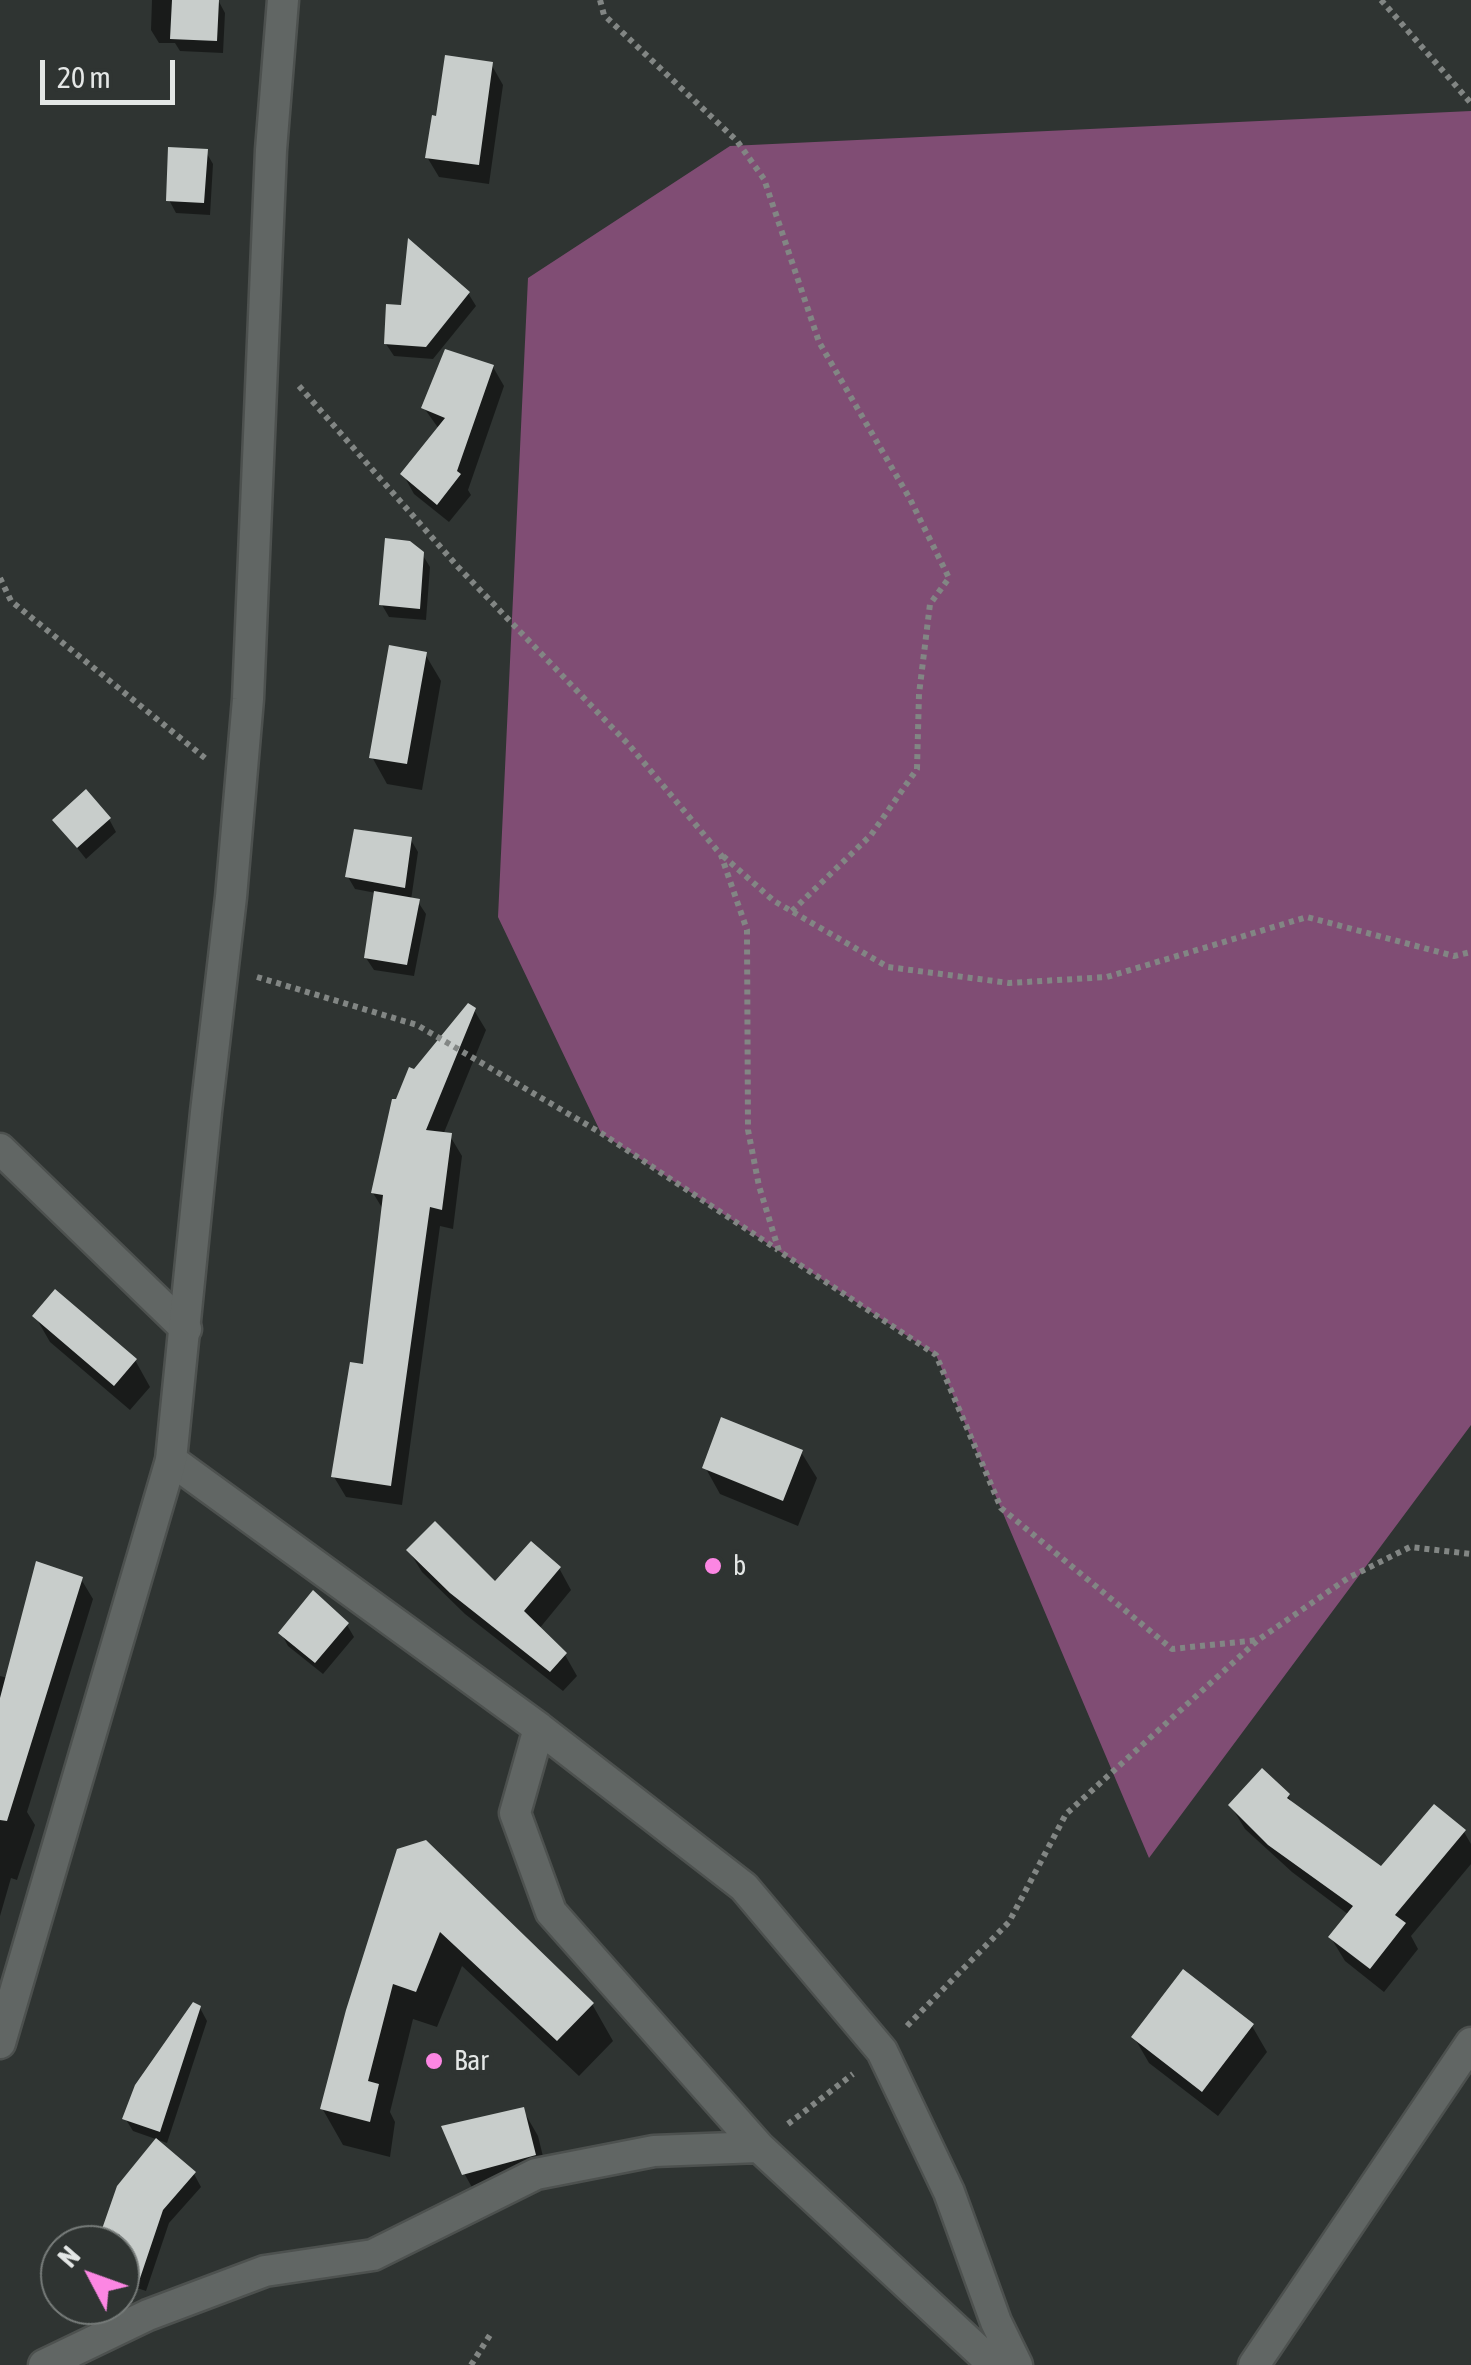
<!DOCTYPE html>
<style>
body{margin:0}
#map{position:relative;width:1471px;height:2365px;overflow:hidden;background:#2f3432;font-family:"Asap Condensed",sans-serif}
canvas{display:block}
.north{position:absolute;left:40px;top:2225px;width:100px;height:100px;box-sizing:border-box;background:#2f3432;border:2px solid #777c7a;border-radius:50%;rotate:311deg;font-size:28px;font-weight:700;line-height:40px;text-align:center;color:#e4e7e6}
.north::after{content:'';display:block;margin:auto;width:35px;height:45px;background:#fc86e3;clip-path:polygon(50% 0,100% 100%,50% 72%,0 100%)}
.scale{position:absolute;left:40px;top:60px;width:135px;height:45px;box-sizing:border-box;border:5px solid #e4e7e6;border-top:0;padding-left:12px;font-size:30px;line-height:35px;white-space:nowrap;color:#e4e7e6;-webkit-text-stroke:8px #2f3432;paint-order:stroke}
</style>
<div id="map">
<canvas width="1471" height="2365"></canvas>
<div class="north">N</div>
<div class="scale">20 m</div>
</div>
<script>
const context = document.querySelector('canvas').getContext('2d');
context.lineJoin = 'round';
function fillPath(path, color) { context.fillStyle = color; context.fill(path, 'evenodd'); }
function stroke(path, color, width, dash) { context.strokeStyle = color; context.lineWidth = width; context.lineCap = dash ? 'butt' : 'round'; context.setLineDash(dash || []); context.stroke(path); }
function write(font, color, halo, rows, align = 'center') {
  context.font = font + ' "Asap Condensed",sans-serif'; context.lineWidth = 10; context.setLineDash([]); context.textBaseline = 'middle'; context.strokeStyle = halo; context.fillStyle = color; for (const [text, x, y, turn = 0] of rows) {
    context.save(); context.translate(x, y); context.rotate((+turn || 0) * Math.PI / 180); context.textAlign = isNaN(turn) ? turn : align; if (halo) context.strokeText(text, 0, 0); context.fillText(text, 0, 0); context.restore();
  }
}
fillPath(new Path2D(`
 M1471 111V1425L1149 1858 936 1355 601 1133 498 917 528 278 730 146Z`), '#804d74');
fillPath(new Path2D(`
 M152 0H218L225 13 223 53 180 51 175 43H159L151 30Z
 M491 64 503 85 489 184 439 177 427 157Z
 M206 152 213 164 210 215 176 213 169 200Z
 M468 293 476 306 433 359 394 356 386 344 403 308Z
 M493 367 504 386 468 490 471 495 449 522 414 494 403 474 439 429 424 408Z
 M422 554 430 567 426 620 389 617 382 605Z
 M425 654 441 681 422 790 387 784 372 757Z
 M109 819 116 832 86 859 55 820Z
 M411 840 418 852 411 900 418 902 426 914 414 976 374 970 366 958 376 893 355 889 348 877Z
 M474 1010 486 1030 443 1135 450 1136 462 1156 453 1229 440 1226 402 1505 346 1497 334 1477 365 1367 384 1211 373 1193 415 1072Z
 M35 1316 135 1360 150 1387 130 1410 50 1342Z
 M801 1452 817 1478 798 1526 720 1494 705 1467Z
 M409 1551 495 1585 559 1568 571 1590 539 1629 565 1655 577 1676 563 1691 465 1614 422 1572Z
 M81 1579 93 1599 27 1812 35 1825 17 1880 11 1878 0 1916V1676L8 1678Z
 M347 1625 354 1637 323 1674 288 1646 281 1633Z
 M1288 1796 1294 1806 1382 1870 1464 1832 1471 1844V1864L1411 1936 1418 1949 1384 1992 1345 1961 1331 1938 1349 1915 1292 1872 1245 1829 1231 1806Z
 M399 1851 592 2004 613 2041 579 2076 462 1966 437 2027 413 2019 390 2112 395 2122 390 2157 343 2145 322 2108Z
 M200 2008 207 2021 167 2143 133 2131 125 2118Z
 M1252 2026 1267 2052 1218 2116 1149 2063 1134 2037Z
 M523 2110 538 2136 549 2181 479 2200 464 2173Z
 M194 2174 201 2187 169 2223 146 2291 137 2288 124 2321 91 2311 88 2305H120V2245H104L108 2235 104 2229Z`), '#0007');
fillPath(new Path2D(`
 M172 0H219L217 41 170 39Z
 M445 55 493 62 479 165 425 158 432 115 436 116Z
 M168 147 208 149 204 203 166 201Z
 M408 238 470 292 426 347 384 344 386 304 401 305Z
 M445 349 494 365 457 471 461 474 437 505 400 474 445 418 421 408Z
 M385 538 410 541 424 552 420 609 379 605Z
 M389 645 427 652 407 764 369 758Z
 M86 789 111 818 77 848 52 820Z
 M354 829 412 837 405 888 345 877Z
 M374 891 420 899 407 965 364 958Z
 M468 1003 476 1008 426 1130 452 1133 442 1210 430 1207 391 1486 331 1477 350 1362 363 1364 383 1195 371 1193 392 1099H396L409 1067 414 1069Z
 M55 1289 137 1359 114 1386 32 1316Z
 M721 1417 803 1450 783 1501 702 1468Z
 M435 1521 495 1581 531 1541 561 1567 524 1611 567 1653 550 1672 450 1593 406 1550Z
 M36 1561 83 1577 7 1821 0 1820V1698Z
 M313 1590 349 1623 315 1663 278 1633Z
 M1262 1768 1290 1794 1287 1798 1381 1866 1434 1804 1466 1830 1395 1915 1406 1923 1370 1969 1328 1937 1353 1906 1268 1845 1228 1805Z
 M426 1840 594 2003 557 2041 440 1932 416 1992 393 1984 368 2081 379 2084 370 2122 320 2109 346 2010 397 1849Z
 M1183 1969 1254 2024 1202 2092 1131 2037Z
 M193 2002 201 2006 160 2132 122 2119 135 2085Z
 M524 2107 536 2155 462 2175 441 2126Z
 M156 2138 196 2172 163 2210 132 2302 120 2308V2235L102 2229 117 2186Z`), '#c8cdcb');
const street = new Path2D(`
 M0 1149 186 1329
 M171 1460 539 1728 744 1887 882 2051 949 2192 996 2322 1017 2365
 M539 1728 515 1813 551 1912 759 2147 994 2365
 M44 2365 148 2315 265 2271 373 2255 536 2174 654 2151 759 2147
 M1254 2365 1471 2043`);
const secondary = new Path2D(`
 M0 2043 171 1460 206 1112 231 897 248 699 271 150 283 0`);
stroke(street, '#4d514f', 35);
stroke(secondary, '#4d514f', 35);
stroke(new Path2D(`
 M600 0 604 15 737 141 764 179 819 342 910 499 949 578 930 604 919 694 917 769 871 835 792 911
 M1381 0 1470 102
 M299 386 458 567 630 746 721 855 747 930 748 1130 759 1186 779 1251 936 1355 1001 1508 1172 1649 1258 1640
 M0 578 11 601 205 758
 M723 856 774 901 888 967 1009 983 1107 977 1307 917 1454 956 1471 952
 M257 977 417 1025 601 1133 778 1250
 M907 2026 1009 1922 1066 1814 1258 1640 1348 1578 1410 1547 1471 1554
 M788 2124 853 2074
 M471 2365 490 2335`), '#828684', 6, [5, 5]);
stroke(street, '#616664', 30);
stroke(secondary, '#616664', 30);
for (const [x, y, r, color] of [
 [713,1566,10,"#fc86e3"],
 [434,2061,10,"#fc86e3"]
]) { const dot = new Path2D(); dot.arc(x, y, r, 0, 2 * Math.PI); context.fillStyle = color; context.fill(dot); stroke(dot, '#2f3432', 4); }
write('28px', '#e4e7e6', '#2f3432', [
 ["b",733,1566],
 ["Bar",454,2061]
], 'left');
</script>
